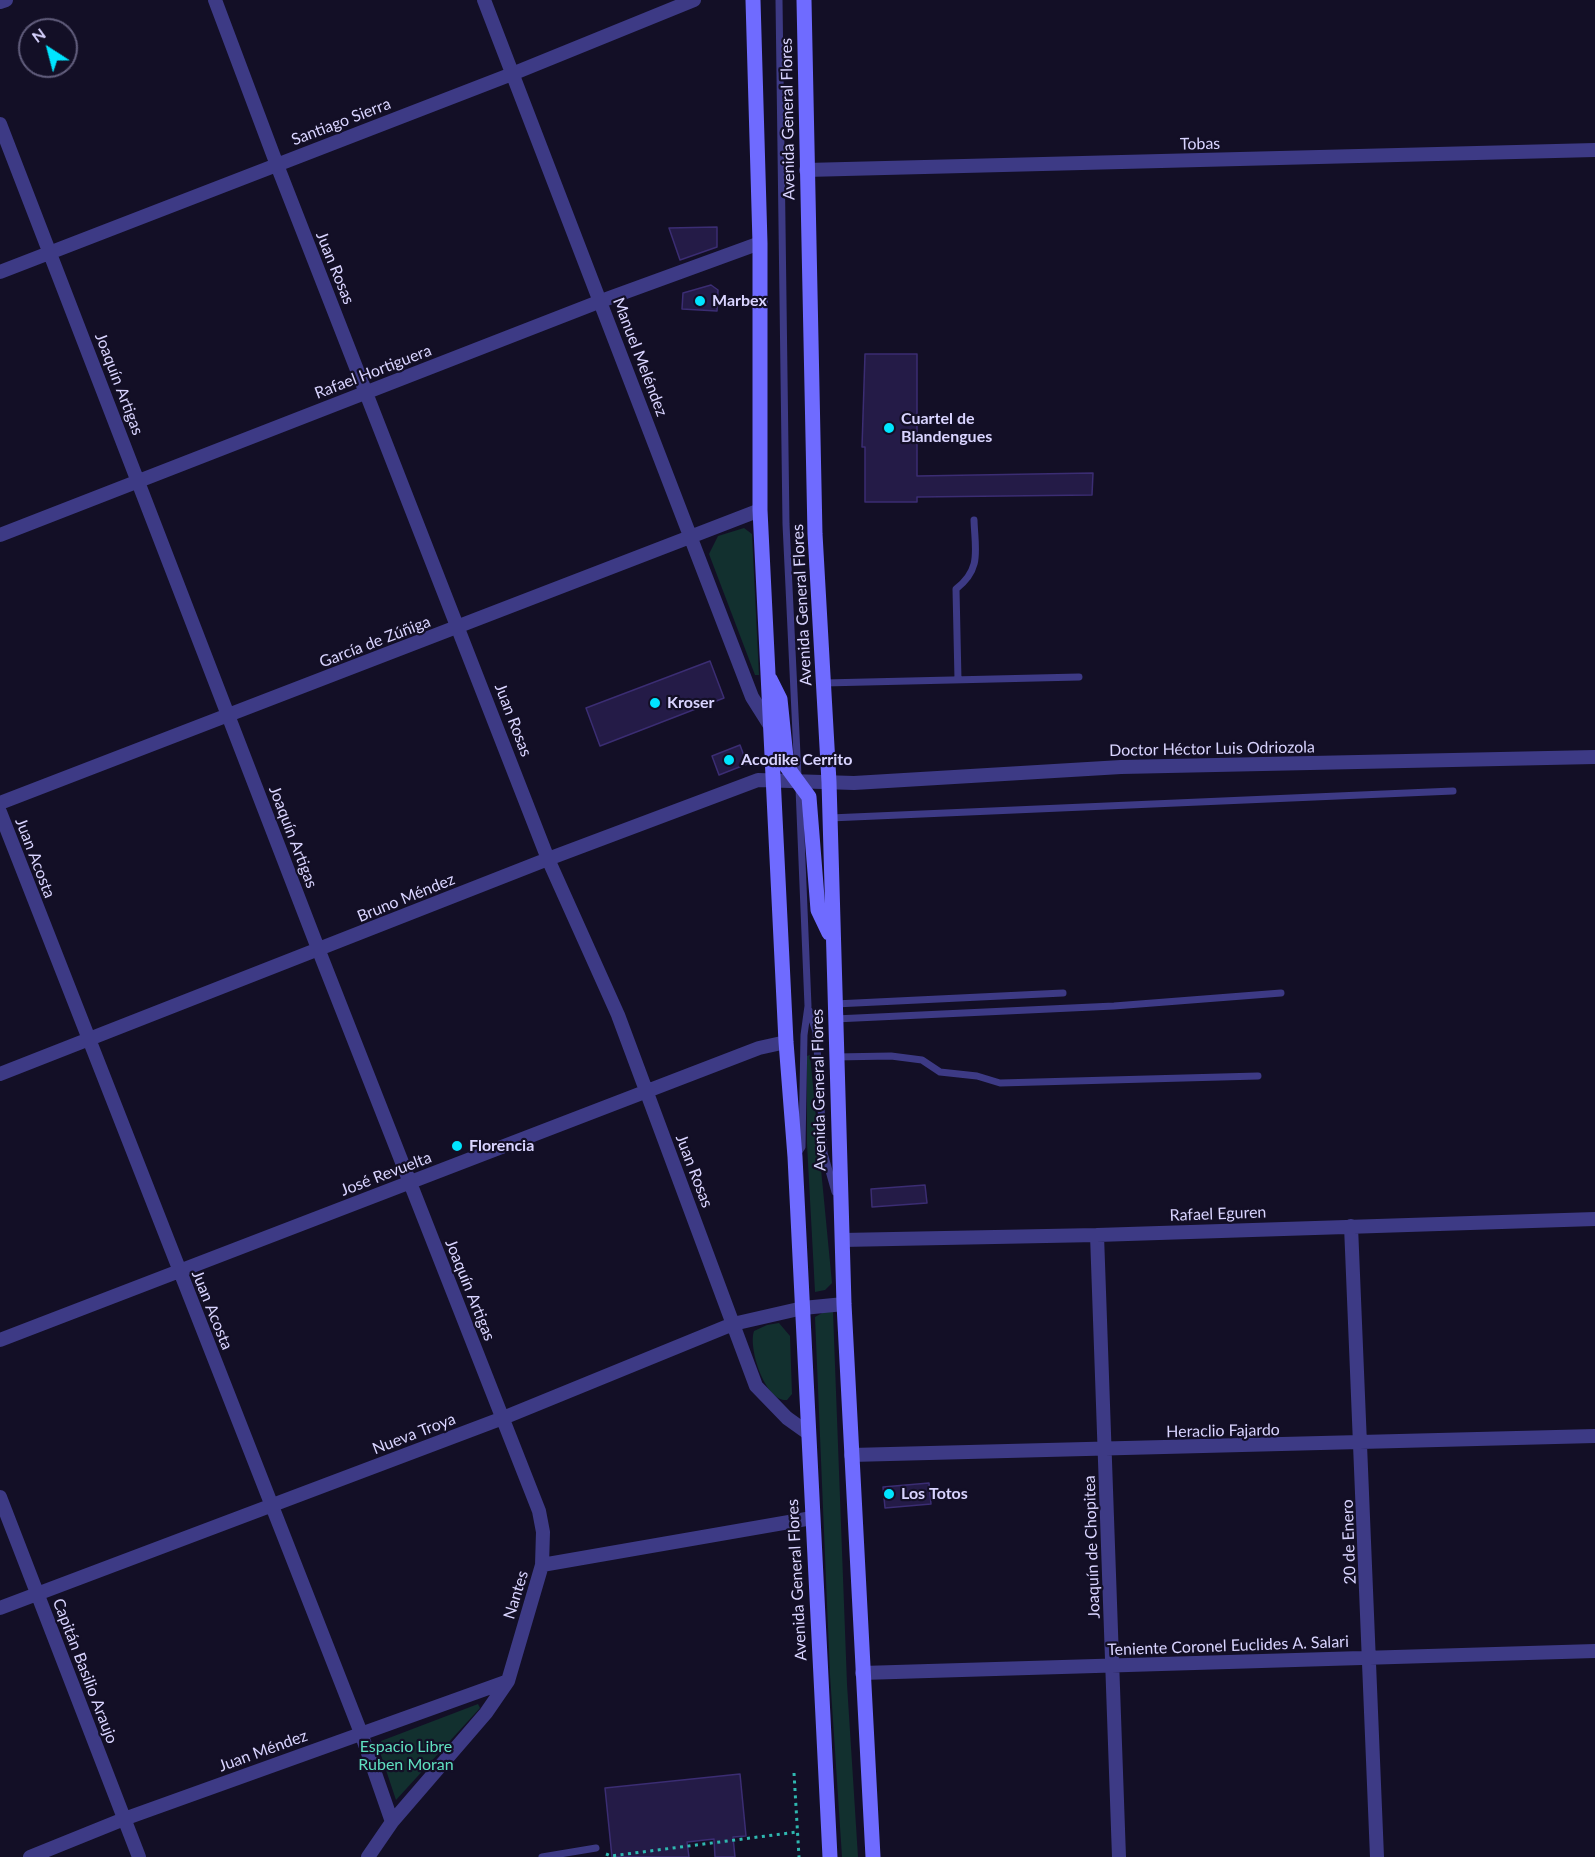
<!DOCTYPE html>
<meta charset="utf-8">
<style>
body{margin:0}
#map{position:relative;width:1595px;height:1857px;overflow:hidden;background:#130f26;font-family:Lato,sans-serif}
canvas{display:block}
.north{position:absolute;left:18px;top:18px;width:60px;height:60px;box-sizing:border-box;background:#130f26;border:2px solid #625e7d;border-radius:50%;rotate:324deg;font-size:16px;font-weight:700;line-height:24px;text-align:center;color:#d9d4ff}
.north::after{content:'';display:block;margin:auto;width:21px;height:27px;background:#00e5ff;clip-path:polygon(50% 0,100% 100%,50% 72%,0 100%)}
</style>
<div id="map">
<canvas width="1595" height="1857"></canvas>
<div class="north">N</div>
</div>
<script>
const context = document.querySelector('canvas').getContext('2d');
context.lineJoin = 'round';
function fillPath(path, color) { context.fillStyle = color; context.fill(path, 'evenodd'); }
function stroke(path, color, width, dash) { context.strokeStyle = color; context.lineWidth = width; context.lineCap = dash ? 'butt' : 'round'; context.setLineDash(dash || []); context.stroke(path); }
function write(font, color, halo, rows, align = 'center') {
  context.font = font + ' Lato,sans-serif'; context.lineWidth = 4.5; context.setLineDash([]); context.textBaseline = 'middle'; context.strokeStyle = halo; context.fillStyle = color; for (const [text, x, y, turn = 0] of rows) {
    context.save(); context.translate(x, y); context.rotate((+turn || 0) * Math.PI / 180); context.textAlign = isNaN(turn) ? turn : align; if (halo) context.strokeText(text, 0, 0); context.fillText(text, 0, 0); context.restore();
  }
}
fillPath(new Path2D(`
 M744 528 752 534 759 675H755L709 554 718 536Z
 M810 1055 832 1283 825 1290 815 1292 807 1144V1056Z
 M824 1312H833L847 1684 858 1857H842L830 1675 815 1317Z
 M779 1323 790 1336 792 1394 787 1400C765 1402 748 1348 754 1331L767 1325Z
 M478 1704 480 1708 396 1800 379 1749 381 1741Z`), '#12302f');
const building = new Path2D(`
 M717 227V247L680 260 669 228Z
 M711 285 718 290 717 311 682 309 683 293Z
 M865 354H917V476L1093 473 1092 495 917 497V502H865V447H862Z
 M710 661 724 698 600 746 586 708Z
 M740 745 747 764 719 775 712 756Z
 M925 1185 927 1203 872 1207 871 1189Z
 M929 1483 931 1504 885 1508 883 1487Z
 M740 1774 746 1836 733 1837 735 1857H715L714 1839 687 1842 689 1857H612L605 1788Z`);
fillPath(building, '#241b47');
stroke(building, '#3b2d73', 1.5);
stroke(new Path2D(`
 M794 1773 799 1857
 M606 1854 611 1856 797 1832`), '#2fb8b0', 3, [3, 4.5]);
stroke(new Path2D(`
 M779 0 786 524 798 776
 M958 680 956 589C982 569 975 550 974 520
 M824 683 1079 677
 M830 818 1453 791
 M835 1004 1063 993
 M809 1010 816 1032 824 1153 835 1192
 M835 1019 1114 1006 1281 993
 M835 1057 891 1056 922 1060 940 1072 977 1076 1000 1083 1258 1076
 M798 1153 802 1147 804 1035 808 1006 799 788
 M542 1857 596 1848`), '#3d3a85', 7);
stroke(new Path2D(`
 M215 0 277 165 548 859 618 1015 756 1386 787 1418 808 1433
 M484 0 752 697 769 724
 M0 2 6 0
 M0 124 319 951 539 1511 543 1532 542 1565 508 1681 486 1713 392 1822 368 1857
 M806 170 1595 150
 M0 272 512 74 694 0
 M0 535 601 301 760 243
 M0 803 760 510
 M0 812 361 1733 392 1822
 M0 1074 548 859 758 780 854 783 1121 767 1595 757
 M1351 1226 1377 1857
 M1097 1235 1119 1857
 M842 1240 1097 1235 1595 1219
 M0 1340 759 1048 786 1042
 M851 1455 1595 1436
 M0 1497 139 1857
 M542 1565 812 1518
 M0 1608 503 1418 733 1324 803 1308 844 1304
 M862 1673 1595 1651
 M30 1857 124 1819 508 1681`), '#3d3a85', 14);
stroke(new Path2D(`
 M753 0 760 243V510L786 1042 795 1157 830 1857
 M804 0 815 534 829 782 844 1304 873 1857
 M770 679 780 699 787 767 809 797 818 910 829 933`), '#6f6bff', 15);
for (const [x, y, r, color] of [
 [700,301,6,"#00e5ff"],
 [889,428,6,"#00e5ff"],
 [655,703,6,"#00e5ff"],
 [729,760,6,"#00e5ff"],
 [457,1146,6,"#00e5ff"],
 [889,1494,6,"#00e5ff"]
]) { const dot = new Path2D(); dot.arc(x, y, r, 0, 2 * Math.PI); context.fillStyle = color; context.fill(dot); stroke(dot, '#130f26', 2); }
write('16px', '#d9d4ff', '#130f26', [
 ["Avenida General Flores",788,119,-91],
 ["Santiago Sierra",341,122,-21],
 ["Tobas",1200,144,-1],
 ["Juan Rosas",335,268,68],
 ["Manuel Meléndez",640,357,69],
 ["Rafael Hortiguera",373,372,-21],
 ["Joaquín Artigas",119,384,69],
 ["Avenida General Flores",802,605,-93],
 ["García de Zúñiga",375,642,-21],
 ["Juan Rosas",513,720,69],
 ["Doctor Héctor Luis Odriozola",1212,749,-1],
 ["Joaquín Artigas",293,837,69],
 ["Juan Acosta",35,858,69],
 ["Bruno Méndez",406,898,-22],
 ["Avenida General Flores",819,1090,-91],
 ["Juan Rosas",694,1171,69],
 ["José Revuelta",386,1174,-21],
 ["Rafael Eguren",1218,1214,-2],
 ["Joaquín Artigas",470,1290,68],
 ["Juan Acosta",212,1310,68],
 ["Heraclio Fajardo",1223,1431,-1],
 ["Nueva Troya",414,1434,-21],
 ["20 de Enero",1349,1542,-92],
 ["Joaquín de Chopitea",1092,1547,-92],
 ["Avenida General Flores",797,1580,-93],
 ["Nantes",516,1595,-73],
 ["Teniente Coronel Euclides A. Salari",1228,1646,-2],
 ["Capitán Basilio Araujo",85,1671,69],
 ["Juan Méndez",263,1751,-20]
]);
write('bold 16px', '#d9d4ff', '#130f26', [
 ["Marbex",712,301],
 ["Cuartel de",901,419],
 ["Blandengues",901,437],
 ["Kroser",667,703],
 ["Acodike Cerrito",741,760],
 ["Florencia",469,1146],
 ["Los Totos",901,1494]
], 'left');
write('16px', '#5fe0c0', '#130f26', [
 ["Espacio Libre",406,1747],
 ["Ruben Moran",406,1765]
]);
</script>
